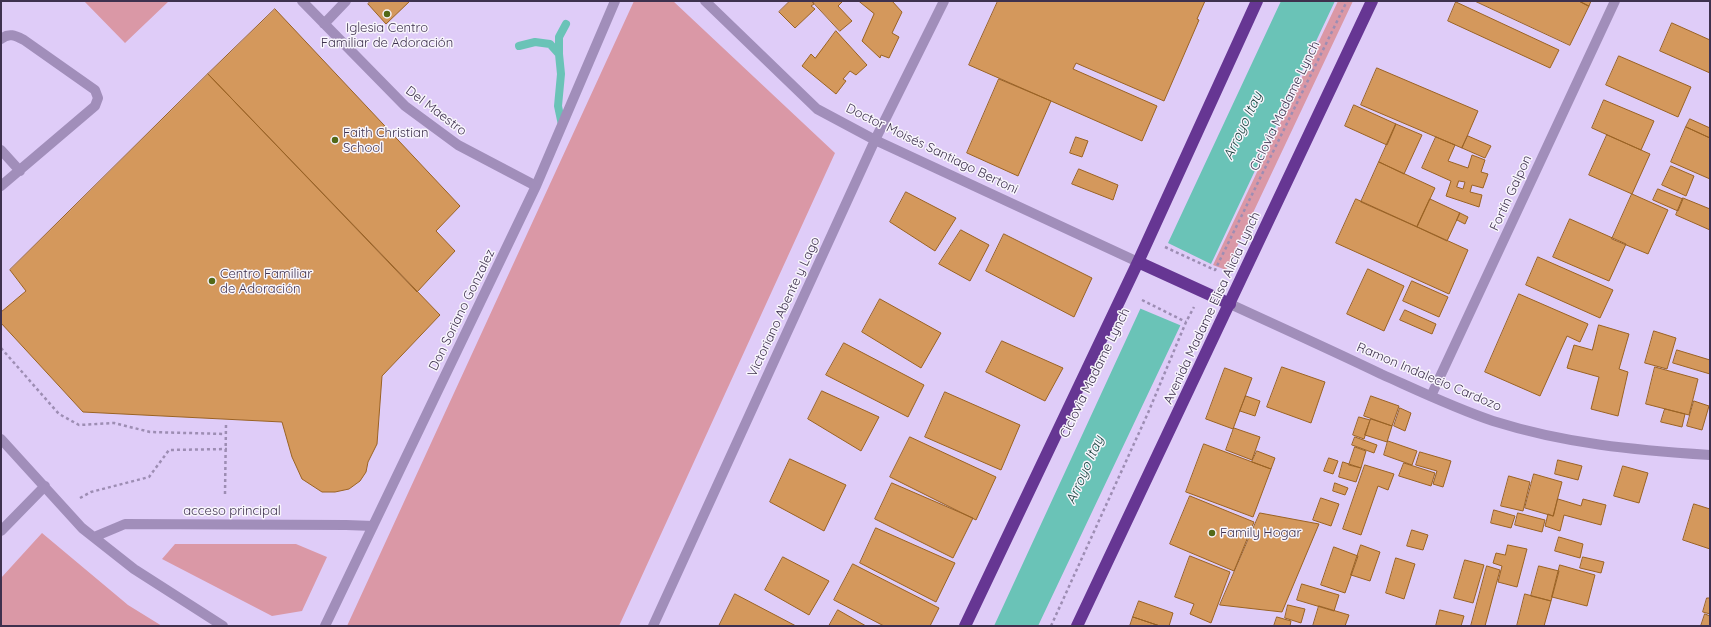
<!DOCTYPE html>
<meta charset="utf-8">
<style>
body{margin:0}
#map{position:relative;width:1711px;height:627px;overflow:hidden;background:#dfccf8;font-family:Quicksand,sans-serif}
canvas{display:block}
.frame{position:absolute;inset:0;border:2px solid #3e314e;pointer-events:none}
</style>
<div id="map">
<canvas width="1711" height="627"></canvas>
<div class="frame"></div>
</div>
<script>
const context = document.querySelector('canvas').getContext('2d');
context.lineJoin = 'round';
function fillPath(path, color) { context.fillStyle = color; context.fill(path, 'evenodd'); }
function stroke(path, color, width, dash) { context.strokeStyle = color; context.lineWidth = width; context.lineCap = dash ? 'butt' : 'round'; context.setLineDash(dash || []); context.stroke(path); }
function write(font, color, halo, rows, align = 'center') {
  context.font = font + ' Quicksand,sans-serif'; context.lineWidth = 3; context.setLineDash([]); context.textBaseline = 'middle'; context.strokeStyle = halo; context.fillStyle = color; for (const [text, x, y, turn = 0] of rows) {
    context.save(); context.translate(x, y); context.rotate((+turn || 0) * Math.PI / 180); context.textAlign = isNaN(turn) ? turn : align; if (halo) context.strokeText(text, 0, 0); context.fillText(text, 0, 0); context.restore();
  }
}
fillPath(new Path2D(`
 M84 1H169L125 43Z
 M634 1H673L835 153 619 626H347Z
 M1338 1H1353L1226 270 1213 265Z
 M42 533 128 605 162 626H1V578Z
 M175 544H296L327 557 302 611 272 616 162 559Z`), '#da98a6');
fillPath(new Path2D(`
 M1281 1H1335L1211 264 1168 243Z
 M1143 303 1182 322 1038 626H994Z`), '#6ac3b7');
fillPath(new Path2D(`
 M1144 301 1183 320 1182 326 1139 308 1142 302Z`), '#dfccf8');
stroke(new Path2D(`
 M519 46 535 42 550 44 559 54 561 74 558 106 562 125
 M559 54V37L566 24`), '#6ac3b7', 8);
const building = new Path2D(`
 M371 1H410L386 24 368 4Z
 M790 1H812L814 4 811 6 815 9 795 28 779 12Z
 M812 1H843L838 6 852 21 840 31Z
 M859 1H892L902 12 892 33 899 37 889 58 881 55 880 58 862 41 874 14Z
 M998 1H1205L1197 19 1199 20 1164 101 1076 63 1073 69 1157 106 1142 141 969 65Z
 M1475 1H1579L1589 6 1570 45Z
 M1579 1H1591L1589 6Z
 M1456 2 1559 50 1550 68 1448 21Z
 M275 9 460 206 436 231 455 251 417 292 208 74Z
 M1672 23 1710 40V73L1660 51Z
 M836 31 867 65 856 75 850 71 843 79 846 81 836 94 802 66 811 54 815 58Z
 M1619 56 1691 87 1678 117 1606 85Z
 M1377 68 1478 111 1462 148 1361 105Z
 M208 74 440 315 382 376 377 444 368 462 366 472 360 481 349 489 335 492H322L302 479 292 457 282 422 83 412 1 323V312L26 291 10 270Z
 M999 79 1051 101 1018 176 967 153Z
 M1604 100 1654 121 1641 150 1592 128Z
 M1354 105 1396 124 1387 145 1345 126Z
 M1690 119 1710 128V138L1686 127Z
 M1396 124 1422 135 1404 174 1379 162Z
 M1686 127 1710 138V179L1671 162Z
 M1607 135 1650 154 1632 194 1589 175Z
 M1468 136 1491 146 1485 158 1462 148Z
 M1076 137 1088 141 1082 157 1070 153Z
 M1436 137 1455 145 1448 161 1468 168 1472 155 1485 160 1481 172 1488 174 1483 188 1472 185 1470 192 1482 195 1479 207 1446 196 1451 181 1422 168ZM1459 181 1465 182 1463 189 1457 187Z
 M1379 162 1435 188 1417 227 1361 202Z
 M1671 166 1694 176 1686 196 1662 185Z
 M1079 169 1118 185 1113 200 1072 184Z
 M1658 189 1683 199 1678 211 1653 200Z
 M906 192 956 218 935 251 890 222Z
 M1632 194 1668 210 1648 254 1612 239Z
 M1683 198 1710 209V230L1676 215Z
 M1356 199 1468 250 1449 294 1336 243Z
 M1430 199 1460 213 1447 241 1417 227Z
 M1460 213 1468 217 1465 224 1457 220Z
 M1570 219 1626 244 1609 281 1553 257Z
 M961 230 989 245 970 281 939 264Z
 M1004 234 1092 278 1074 317 986 271Z
 M1538 257 1613 290 1600 318 1526 285Z
 M1368 269 1404 286 1384 331 1347 314Z
 M1412 281 1448 297 1439 317 1403 301Z
 M1519 294 1588 324 1580 342 1567 336 1540 396 1485 372Z
 M880 299 941 333 921 368 862 332Z
 M1405 310 1436 324 1432 334 1400 320Z
 M1599 325 1629 334 1619 369 1628 372 1618 416 1591 409 1599 377 1567 368 1574 345 1592 350Z
 M1654 331 1676 338 1667 369 1645 363Z
 M1002 341 1063 368 1045 401 986 372Z
 M844 343 924 385 908 417 826 375Z
 M1677 350 1710 360V374L1673 363Z
 M1282 367 1325 382 1311 423 1267 407Z
 M1655 367 1698 379 1689 415 1646 404Z
 M1225 368 1252 378 1233 429 1206 419Z
 M822 391 879 417 861 451 808 419Z
 M945 392 1020 425 1001 470 925 437Z
 M1246 396 1260 401 1255 416 1240 411Z
 M1371 396 1399 406 1392 426 1364 416Z
 M1694 401 1709 406 1702 430 1687 426Z
 M1400 408 1411 413 1405 431 1394 426Z
 M1665 409 1685 414 1682 427 1661 422Z
 M1359 417 1370 420 1364 439 1353 435Z
 M1371 419 1392 426 1387 442 1365 435Z
 M1234 428 1260 437 1252 460 1226 450Z
 M910 437 996 477 976 520 890 477Z
 M1355 437 1377 445 1374 453 1352 445Z
 M1388 441 1417 451 1412 465 1384 455Z
 M1204 444 1271 469 1253 517 1186 492Z
 M1355 447 1366 451 1361 468 1349 465Z
 M1257 451 1275 458 1271 469 1252 462Z
 M1420 452 1451 461 1443 487 1433 484 1437 471 1416 465Z
 M1329 458 1338 461 1333 474 1324 471Z
 M790 459 846 485 824 531 770 502Z
 M1558 460 1582 466 1578 480 1555 474Z
 M1343 462 1361 468 1356 482 1339 477Z
 M1404 463 1435 473 1431 486 1399 476Z
 M1365 465 1394 474 1388 490 1378 486 1361 535 1343 529Z
 M1623 466 1648 473 1639 503 1614 496Z
 M1534 474 1562 482 1553 516 1525 508Z
 M1509 476 1530 482 1523 511 1501 506Z
 M892 483 973 518 953 558 875 519Z
 M1335 483 1348 488 1345 495 1333 491Z
 M1190 496 1254 522 1234 571 1170 544Z
 M1321 498 1339 504 1331 526 1313 520Z
 M1558 499 1581 506 1583 499 1606 505 1601 525 1564 515 1560 531 1545 526 1548 514 1553 516Z
 M1694 504 1710 509V549L1683 540Z
 M1494 510 1515 516 1511 528 1491 523Z
 M1260 513 1319 524 1282 612 1220 605Z
 M1518 513 1545 520 1542 532 1515 525Z
 M876 528 955 563 936 602 860 563Z
 M1412 530 1428 535 1423 550 1407 546Z
 M1559 537 1583 544 1580 558 1555 551Z
 M1361 545 1380 552 1370 581 1351 575Z
 M1508 545 1527 549 1517 587 1498 582 1502 566 1493 563 1496 553 1505 555Z
 M1334 547 1358 556 1345 593 1321 585Z
 M1190 556 1230 572 1211 623 1190 614 1194 604 1175 597Z
 M783 557 829 581 809 615 765 590Z
 M1583 557 1604 562 1601 573 1580 568Z
 M1396 558 1415 564 1404 599 1386 593Z
 M1465 560 1484 565 1473 603 1454 598Z
 M853 564 939 608 930 626H884L834 600Z
 M1560 565 1595 575 1587 606 1552 597Z
 M1487 566 1500 570 1485 626H1471Z
 M1539 566 1559 571 1551 601 1531 596Z
 M1302 584 1339 595 1334 611 1297 600Z
 M735 594 796 626H719Z
 M1525 594 1551 601 1544 626H1517Z
 M1707 598H1710V614L1703 612Z
 M1139 601 1173 613 1169 626H1160L1133 617Z
 M1288 605 1305 609 1301 623 1285 618Z
 M1319 606 1349 615 1345 626H1313Z
 M838 610 866 626H829Z
 M1440 610 1464 616 1461 626H1436Z
 M1705 614 1710 616V626H1701Z
 M1133 617 1160 626H1130Z
 M1277 617 1291 621 1290 626H1274Z`);
fillPath(building, '#d4985c');
stroke(building, '#9a6223', 1);
stroke(new Path2D(`
 M1165 247 1215 270 1347 1
 M1142 300 1186 322
 M1 348 59 414 79 425 114 423 150 432 225 434
 M225 494 226 424
 M80 498 91 492 149 477 169 450 227 449
 M1051 626 1148 413 1186 322 1194 307`), '#9d8db3', 2.5, [3, 3]);
stroke(new Path2D(`
 M302 1 405 106 458 145 536 186
 M705 1 817 109 875 140 1138 262
 M324 24 346 1
 M1 39C9 32 16 36 24 40L95 90 98 98 95 106 1 186
 M1 150 20 171
 M1230 304C1280 327 1331 350 1381 374 1417 390 1454 408 1493 421 1566 444 1634 450 1710 455
 M1431 396 1615 1
 M1 439 82 528 134 569 223 626
 M1 531 45 486
 M94 537 125 524 346 525 373 526
 M325 626 536 186 615 1
 M653 626 875 140 944 1`), '#a18eba', 10);
stroke(new Path2D(`
 M1138 262 1230 304
 M965 626 1138 262 1257 1
 M1077 626 1372 1`), '#663693', 12);
for (const [x, y, r, color] of [
 [387,14,4,"#526918"],
 [335,140,4,"#526918"],
 [212,281,4,"#526918"],
 [1212,533,4,"#526918"]
]) { const dot = new Path2D(); dot.arc(x, y, r, 0, 2 * Math.PI); context.fillStyle = color; context.fill(dot); stroke(dot, '#f8f5fc', 1.5); }
write('13px', '#3e314e', '#f8f5fc', [
 ["Iglesia Centro",387,28,"center"],
 ["Familiar de Adoración",387,43,"center"],
 ["Faith Christian",343,133],
 ["School",343,148],
 ["Centro Familiar",220,274],
 ["de Adoración",220,289],
 ["Family Hogar",1220,533]
], 'left');
write('13px', '#3e314e', '#f8f5fc', [
 ["Ciclovia Madame Lynch",1285,106,-64],
 ["Del Maestro",436,111,37],
 ["Doctor Moisés Santiago Bertoni",932,149,26],
 ["Fortín Galpon",1511,193,-65],
 ["Victoriano Abente y Lago",784,307,-65],
 ["Avenida Madame Elisa Alicia Lynch",1212,308,-65],
 ["Don Soriano Gonzalez",462,310,-64],
 ["Ciclovia Madame Lynch",1095,373,-64],
 ["Ramon Indalecio Cardozo",1429,377,23],
 ["acceso principal",232,511]
]);
write('italic 14px', '#19433e', '#f8f5fc', [
 ["Arroyo Itay",1243,126,-65],
 ["Arroyo Itay",1085,470,-66]
]);
</script>
